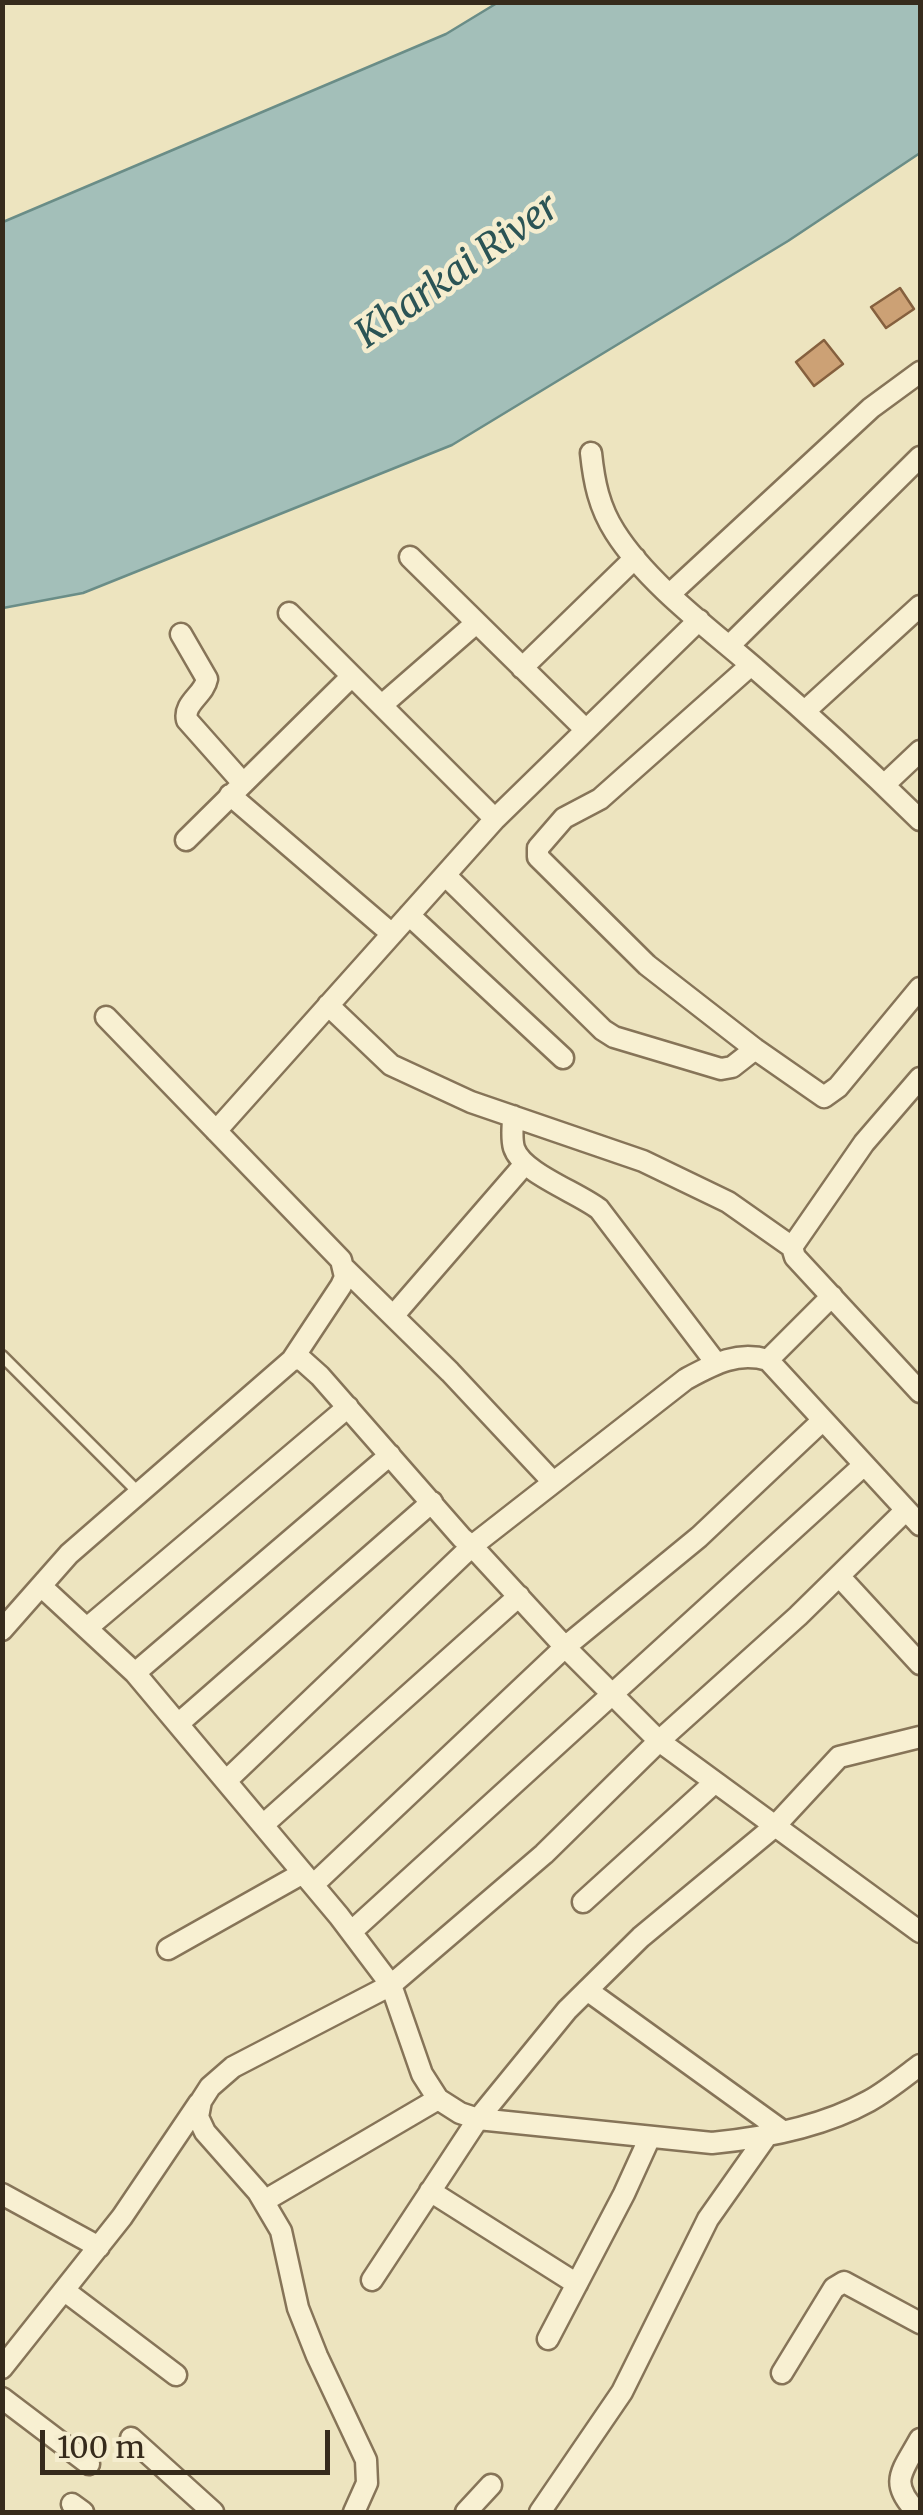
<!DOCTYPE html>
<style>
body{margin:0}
#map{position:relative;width:923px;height:2515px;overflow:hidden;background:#ede4bf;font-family:Merriweather,serif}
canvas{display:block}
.frame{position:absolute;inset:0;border:5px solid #362b1c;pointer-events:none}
.scale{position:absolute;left:40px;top:2430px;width:290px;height:45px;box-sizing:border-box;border:5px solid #362b1c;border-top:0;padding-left:12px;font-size:30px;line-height:35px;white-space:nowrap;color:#362b1c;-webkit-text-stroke:8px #f5edcf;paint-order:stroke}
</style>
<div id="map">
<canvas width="923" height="2515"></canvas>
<div class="frame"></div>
<div class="scale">100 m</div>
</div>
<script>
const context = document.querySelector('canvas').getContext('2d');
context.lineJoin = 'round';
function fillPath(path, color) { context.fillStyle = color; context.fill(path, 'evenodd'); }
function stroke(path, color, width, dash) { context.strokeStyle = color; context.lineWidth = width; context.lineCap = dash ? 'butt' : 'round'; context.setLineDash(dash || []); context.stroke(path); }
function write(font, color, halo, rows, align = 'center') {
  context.font = font + ' Merriweather,serif'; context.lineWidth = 9; context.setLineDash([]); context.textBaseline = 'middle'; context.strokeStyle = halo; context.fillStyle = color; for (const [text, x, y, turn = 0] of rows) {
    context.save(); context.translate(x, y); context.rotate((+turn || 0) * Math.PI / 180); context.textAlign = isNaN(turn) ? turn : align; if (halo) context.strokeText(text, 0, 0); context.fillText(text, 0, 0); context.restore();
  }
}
const water = new Path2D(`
 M497 3H920V153L788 241 452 445 83 593 3 608V222L446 34Z`);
fillPath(water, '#a3bfb9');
stroke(water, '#6a8d87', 2.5);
const building = new Path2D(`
 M900 288 914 309 886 328 871 307Z
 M824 340 843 364 814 386 796 362Z`);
fillPath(building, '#cca175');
stroke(building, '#85603e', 2.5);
const lane = new Path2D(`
 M2 1356 139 1493`);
const street = new Path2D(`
 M591 453C594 482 599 507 615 532 648 584 711 630 757 670 813 718 868 769 920 820
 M410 557 586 730
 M671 593 871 408 920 372
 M289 613 495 819
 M181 634 207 679C204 695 183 703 187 720L242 782
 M729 646 920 457
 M751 665 600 799 564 818 538 848V857L647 965 755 1049 824 1097 838 1087 920 988
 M522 668 635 558
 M382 705 475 624
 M805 711 920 606
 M884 785 920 751
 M230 795 392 934
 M186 840 352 676
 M445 875 603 1030 614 1037 721 1069 732 1067 755 1049
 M409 915 563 1058
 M328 1005 391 1065 471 1102 643 1161 728 1202 792 1247
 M106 1017 341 1260 345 1277 341 1286 292 1360
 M920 1078 864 1143 792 1247 795 1257 920 1392
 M513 1116C513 1127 511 1138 514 1148 522 1173 577 1192 599 1209L716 1363
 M216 1131 495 819 699 620
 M344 1268 450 1372 553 1482
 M394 1315 524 1165
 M768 1360 832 1296
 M839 1576 920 1664
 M41 1586 135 1673 339 1916 391 1985 422 2074 438 2099 460 2113 478 2119 712 2143C763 2138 824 2126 869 2101 887 2091 904 2077 920 2065
 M87 1628 348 1407
 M2 1630 69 1554 292 1360 301 1359 320 1376 462 1538 472 1546 686 1379C714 1364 737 1351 768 1360L920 1525
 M135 1673 390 1455
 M178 1724 432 1502
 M226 1781 472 1546 565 1647 659 1741 920 1932
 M263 1825 519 1596
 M313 1885 565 1647 699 1537 823 1420
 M583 1902 714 1783
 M351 1932 864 1465
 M168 1949 303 1873
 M587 1990 781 2130
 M430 2191 577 2284
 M2 2194 99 2247
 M264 2201 438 2099
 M372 2280 478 2119 567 2010 641 1937 775 1826 839 1757 920 1737
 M65 2291 176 2375
 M548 2339 624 2194 650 2137
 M2 2368 122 2217 199 2103
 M782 2373 834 2288 844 2282 920 2323
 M2 2398 89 2464
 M131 2438 213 2512
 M72 2504 83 2512
 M354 2512 367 2483 366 2460 317 2356 298 2308 281 2231 258 2192 205 2132 198 2117 201 2101 210 2087 233 2067 391 1985 544 1854 659 1741 798 1616 906 1510
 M466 2512 491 2485
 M540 2512 622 2392 708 2219 768 2134
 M917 2512C888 2482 902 2472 920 2439`);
stroke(lane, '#867458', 15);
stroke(street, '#867458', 25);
stroke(lane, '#f8f0d2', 10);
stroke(street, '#f8f0d2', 20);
write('italic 38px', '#2b5455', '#f5edcf', [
 ["Kharkai River",458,272,-35]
]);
</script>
